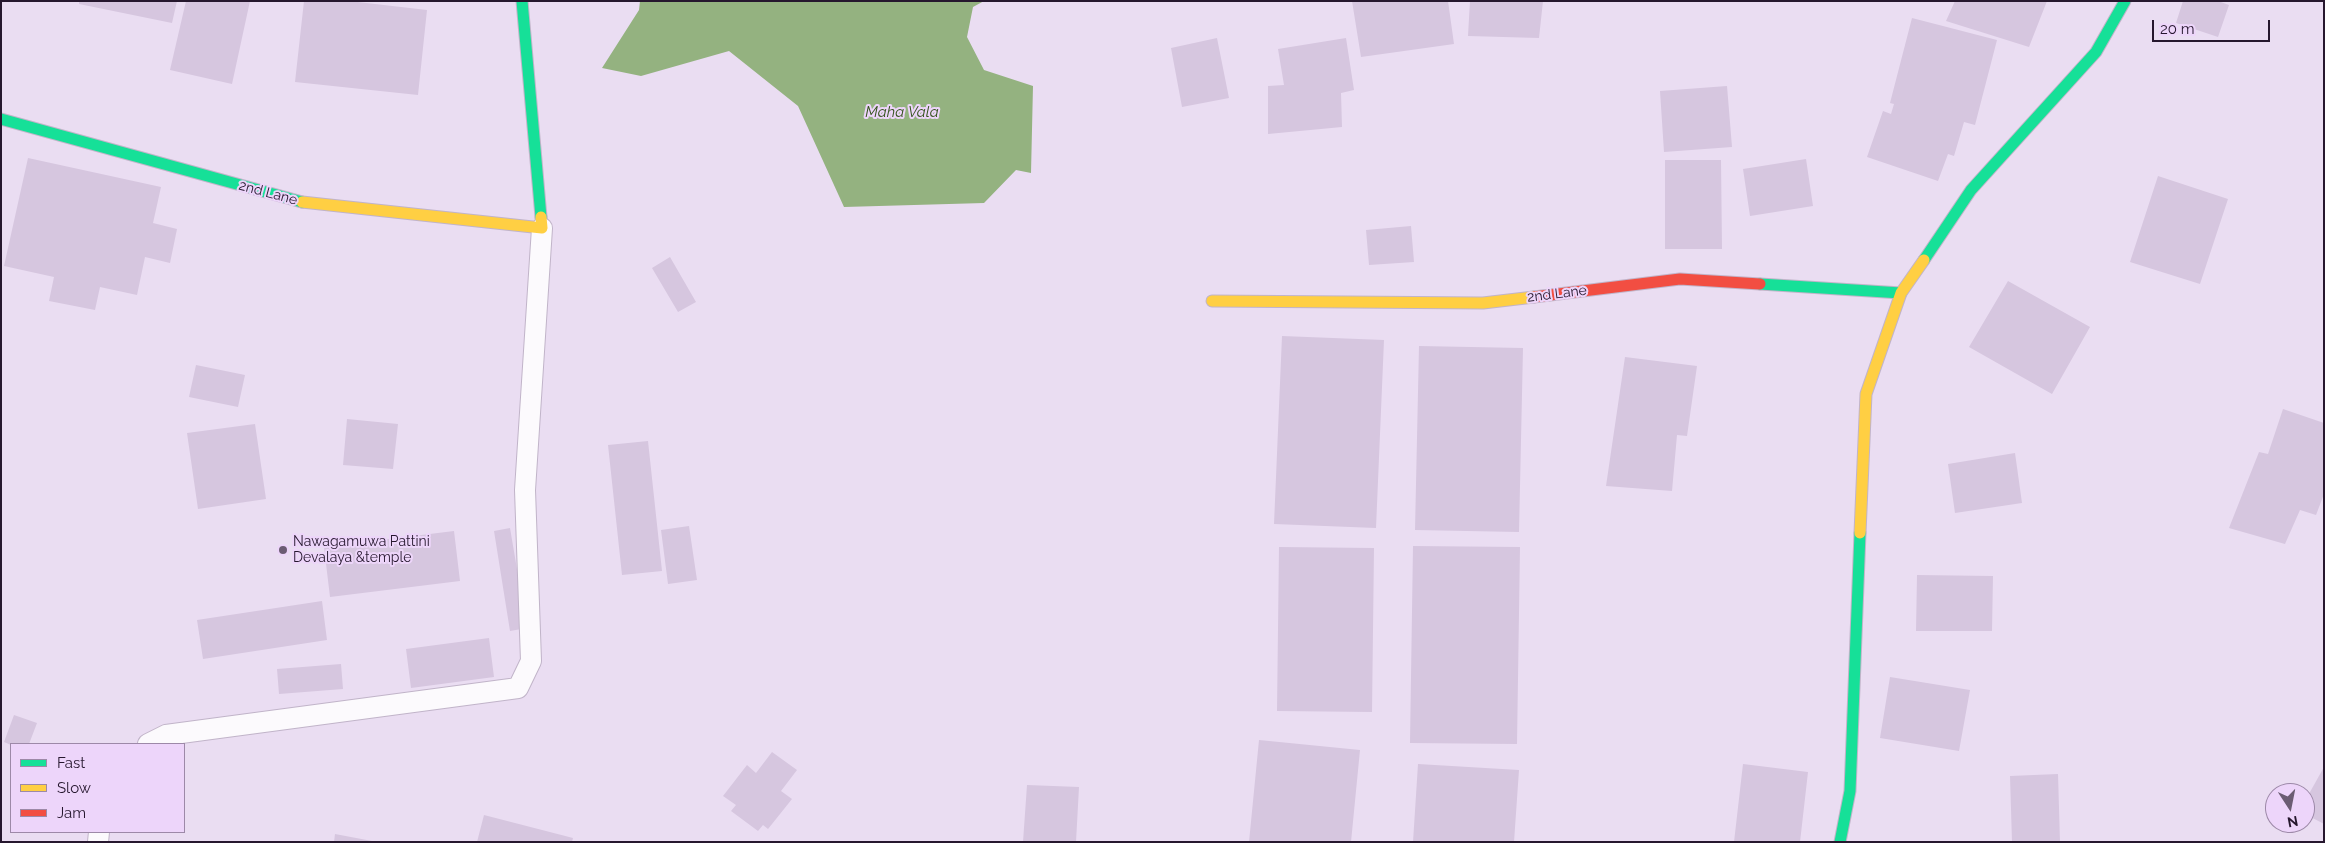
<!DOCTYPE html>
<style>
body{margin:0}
#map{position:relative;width:2325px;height:843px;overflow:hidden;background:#eaddf2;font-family:Raleway,sans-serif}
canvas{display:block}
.frame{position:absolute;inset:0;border:2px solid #26172e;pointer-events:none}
.legend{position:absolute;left:10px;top:743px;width:175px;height:90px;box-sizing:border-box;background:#edd5fa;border:1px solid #9d89a8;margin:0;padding:6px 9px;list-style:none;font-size:15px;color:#26172e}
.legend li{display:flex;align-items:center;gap:10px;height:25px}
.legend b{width:25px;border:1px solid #9d89a8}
.north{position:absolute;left:2265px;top:783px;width:50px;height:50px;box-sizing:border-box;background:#edd5fa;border:1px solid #9d89a8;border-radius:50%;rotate:169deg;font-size:14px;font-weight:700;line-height:20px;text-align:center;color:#26172e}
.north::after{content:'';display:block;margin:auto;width:18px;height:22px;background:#6b5c73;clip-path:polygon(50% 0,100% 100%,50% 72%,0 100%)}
.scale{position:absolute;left:2152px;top:20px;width:118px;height:22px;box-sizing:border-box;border:2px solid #26172e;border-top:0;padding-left:6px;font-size:15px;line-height:18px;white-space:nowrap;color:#26172e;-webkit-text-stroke:4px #edd5fa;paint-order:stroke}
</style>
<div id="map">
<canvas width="2325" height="843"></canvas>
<div class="frame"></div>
<ul class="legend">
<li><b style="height:6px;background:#16e098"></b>Fast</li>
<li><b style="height:6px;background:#ffcf43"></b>Slow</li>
<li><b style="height:6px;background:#f24e42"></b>Jam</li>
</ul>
<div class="north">N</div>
<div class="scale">20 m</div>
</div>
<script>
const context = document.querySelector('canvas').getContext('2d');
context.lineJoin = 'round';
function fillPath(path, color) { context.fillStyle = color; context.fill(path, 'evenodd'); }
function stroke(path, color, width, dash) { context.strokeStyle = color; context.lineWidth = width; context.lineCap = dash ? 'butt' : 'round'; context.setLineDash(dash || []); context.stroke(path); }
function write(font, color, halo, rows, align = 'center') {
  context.font = font + ' Raleway,sans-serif'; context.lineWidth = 4; context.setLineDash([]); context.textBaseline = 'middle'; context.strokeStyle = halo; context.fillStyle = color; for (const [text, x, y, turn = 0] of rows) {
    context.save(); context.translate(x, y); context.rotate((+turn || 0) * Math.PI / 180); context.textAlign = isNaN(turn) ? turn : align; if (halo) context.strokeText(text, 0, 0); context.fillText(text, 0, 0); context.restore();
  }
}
fillPath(new Path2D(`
 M640 1H984L973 7 967 37 984 70 1033 86 1031 173 1016 170 984 203 844 207 798 106 729 51 641 76 602 68 639 10Z`), '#94b280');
fillPath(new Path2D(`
 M79 1H177L172 23 79 4Z
 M186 1H250L232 84 170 70Z
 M304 1H349L427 10 418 95 295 82Z
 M1352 1H1448L1454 44 1361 57Z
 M1470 1H1543L1539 38 1468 36Z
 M1955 1H2047L2029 47 1946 21Z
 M2183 1H2218L2229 5 2218 37 2176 23Z
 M1912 18 1997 40 1975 125 1964 122 1954 156 1948 154 1938 181 1867 157 1883 111 1891 114 1894 104 1890 103Z
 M1217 38 1229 98 1182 107 1171 48Z
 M1346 38 1354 90 1341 93 1342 127 1268 134V86L1284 85 1278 49Z
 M1727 86 1732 147 1664 152 1660 91Z
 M28 158 161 187 153 223 177 229 170 263 145 257 137 295 100 287 95 310 49 301 54 277 4 266Z
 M1806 159 1813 206 1750 216 1743 169Z
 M1665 160H1721L1722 249H1665Z
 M2158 176 2228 199 2200 284 2130 262Z
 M1411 226 1414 262 1369 265 1366 230Z
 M670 257 696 302 678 312 652 268Z
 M2008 281 2090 327 2052 394 1969 347Z
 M1282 336 1384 340 1376 528 1274 524Z
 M1419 346 1523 348 1519 532 1415 530Z
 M1625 357 1697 366 1687 436 1677 435 1672 491 1606 486Z
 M196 365 245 375 238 407 189 397Z
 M2283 409 2324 423V494L2316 515 2300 510 2285 544 2229 528 2259 452 2268 454Z
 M347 419 398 424 393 469 343 465Z
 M255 424 266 499 198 509 187 433Z
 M648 441 662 571 622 575 608 445Z
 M2015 453 2022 503 1955 513 1948 464Z
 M689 526 697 580 668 584 661 530Z
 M510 528 527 628 510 631 494 531Z
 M454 531 460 581 330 597 324 547Z
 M1413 546 1520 547 1517 744 1410 743Z
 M1279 547 1374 548 1372 712 1277 711Z
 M1917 575 1993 576 1992 631H1916Z
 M322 601 327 640 203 659 197 620Z
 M489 638 494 677 411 688 406 649Z
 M341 664 343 689 279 694 277 669Z
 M1890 677 1970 690 1959 751 1880 738Z
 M14 715 37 723 29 744 11 745 4 742Z
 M1259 740 1360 750 1351 842H1249Z
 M772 752 797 770 781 791 792 799 768 829 763 825 758 831 731 811 736 805 723 796 747 765 756 773Z
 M1418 764 1519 770 1514 842H1413Z
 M1743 764 1808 772 1800 842H1734Z
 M2324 767V824L2305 814V801Z
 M2058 774 2060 842H2012L2010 776Z
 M1027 785 1079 787 1076 842H1023Z
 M484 815 573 838 572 842H477Z
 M335 834 372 841V842H334Z`), '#d6c6df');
const lane = new Path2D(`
 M148 744 166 735 518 688 531 661 525 490 542 228
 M98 842 99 832`);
const fast = new Path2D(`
 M522 1 541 217
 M1 119 302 202
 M1924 260 1971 190 2096 52 2125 1
 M1760 284 1901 293
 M1840 842 1850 791 1860 533`);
const slow = new Path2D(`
 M302 202 542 228 541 217
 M1212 301 1483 303 1534 297
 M1860 533 1866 394 1901 293 1924 260`);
const jam = new Path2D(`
 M1534 297 1680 279 1760 284`);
stroke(lane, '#c1b4c9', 22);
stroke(fast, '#c1b4c9', 13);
stroke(slow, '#c1b4c9', 13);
stroke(jam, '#c1b4c9', 13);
stroke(lane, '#fcfafd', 20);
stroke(fast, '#16e098', 11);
stroke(slow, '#ffcf43', 11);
stroke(jam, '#f24e42', 11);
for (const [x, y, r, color] of [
 [283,550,5,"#6b5c73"]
]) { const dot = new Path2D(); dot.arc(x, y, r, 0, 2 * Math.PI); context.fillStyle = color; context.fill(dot); stroke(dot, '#edd5fa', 2); }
write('14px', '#26172e', '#edd5fa', [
 ["2nd Lane",268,193,15],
 ["2nd Lane",1557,294,-7]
]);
write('14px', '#26172e', '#edd5fa', [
 ["Nawagamuwa Pattini",293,542],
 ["Devalaya &temple",293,558]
], 'left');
write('italic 15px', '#34531c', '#edd5fa', [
 ["Maha Vala",902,112]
]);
</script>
